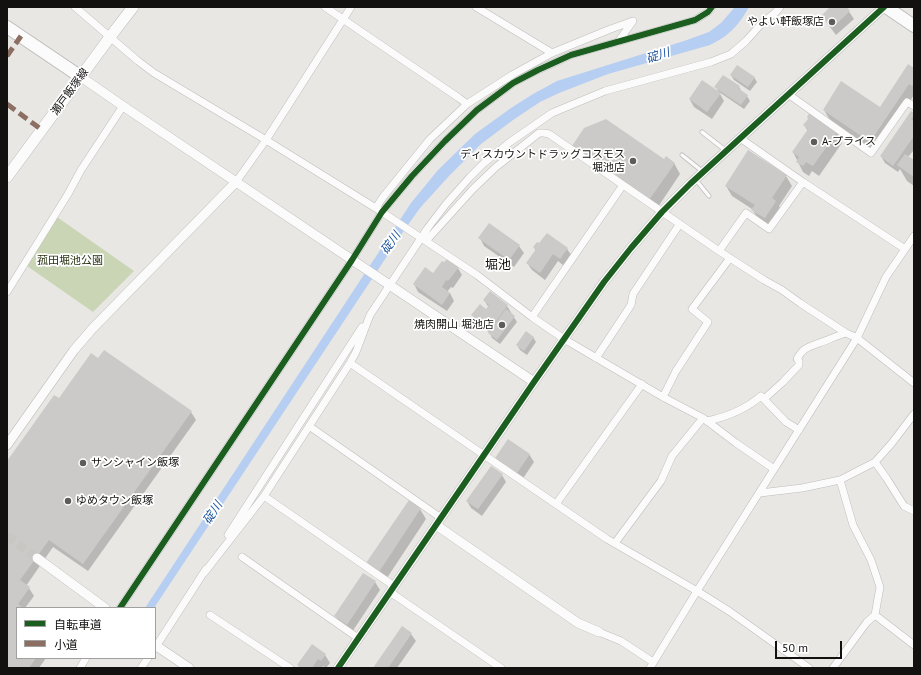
<!DOCTYPE html>
<meta charset="utf-8">
<style>
body{margin:0}
#map{position:relative;width:921px;height:675px;overflow:hidden;background:#e9e7e4;font-family:"PT Sans","Noto Sans JP",sans-serif}
canvas{display:block}
.frame{position:absolute;inset:0;border:8px solid #121110;pointer-events:none}
.legend{position:absolute;left:16px;top:607px;width:140px;height:52px;box-sizing:border-box;background:#fff;border:1px solid #a0a09f;margin:0;padding:5px 7px;list-style:none;font-size:12px;color:#121110}
.legend li{display:flex;align-items:center;gap:8px;height:20px}
.legend b{width:20px;border:1px solid #a0a09f}
.scale{position:absolute;left:775px;top:641px;width:67px;height:18px;box-sizing:border-box;border:2px solid #121110;border-top:0;padding-left:5px;font-size:12px;line-height:14px;white-space:nowrap;color:#121110;-webkit-text-stroke:3px #fff;paint-order:stroke}
</style>
<div id="map">
<canvas width="921" height="675"></canvas>
<div class="frame"></div>
<ul class="legend">
<li><b style="height:5px;background:#1b5e20"></b>自転車道</li>
<li><b style="height:5px;background:#8d6e63"></b>小道</li>
</ul>
<div class="scale">50 m</div>
</div>
<script>
const context = document.querySelector('canvas').getContext('2d');
context.lineJoin = 'round';
function fillPath(path, color) { context.fillStyle = color; context.fill(path, 'evenodd'); }
function stroke(path, color, width, dash) { context.strokeStyle = color; context.lineWidth = width; context.lineCap = dash ? 'butt' : 'round'; context.setLineDash(dash || []); context.stroke(path); }
function write(font, color, halo, rows, align = 'center') {
  context.font = font + ' "PT Sans","Noto Sans JP",sans-serif'; context.lineWidth = 3.5; context.setLineDash([]); context.textBaseline = 'middle'; context.strokeStyle = halo; context.fillStyle = color; for (const [text, x, y, turn = 0] of rows) {
    context.save(); context.translate(x, y); context.rotate((+turn || 0) * Math.PI / 180); context.textAlign = isNaN(turn) ? turn : align; if (halo) context.strokeText(text, 0, 0); context.fillText(text, 0, 0); context.restore();
  }
}
fillPath(new Path2D(`
 M57 217 134 271 93 312 27 266Z`), '#cad5b6');
fillPath(new Path2D(`
 M735 7H749C743 18 735 29 724 37 720 40 715 42 710 45L608 74 559 93 540 102 513 120 481 144 449 176 420 208 403 232 154 608H145L411 203 438 170 475 134 511 108 533 94 557 81 684 41 709 32 721 23Z`), '#b5cef2');
fillPath(new Path2D(`
 M831 7H846L854 19 836 35 827 23 822 16Z
 M914 69V95L876 152 830 120 824 110 880 108Z
 M731 75 754 77 757 82 750 91 734 80Z
 M716 87H739L742 92 747 96 750 101 744 109 719 92 724 101 712 119 694 107 690 100 719 93Z
 M810 114 837 133 842 143 819 176 812 171 809 176 803 172 793 152 808 131 804 125 809 119Z
 M914 114V150L908 157 914 161V186L907 181 900 169 898 172 885 163 881 156Z
 M579 157 664 160 674 163 680 174 656 210Z
 M786 176 792 186 779 206 782 211 771 228 759 220 752 209 732 196 726 186Z
 M480 238 519 246 524 253 514 267 484 246Z
 M534 247 567 249 572 256 564 266 558 261 545 280 532 270 527 263 536 251Z
 M458 268 462 275 453 288 451 287 447 292 450 293 454 301 447 311 418 292 414 284 434 274Z
 M490 292 507 306 517 322 500 344 492 338 490 333 477 323 473 315 486 311 489 308 484 300Z
 M533 337 536 342 527 355 520 350 517 345Z
 M105 351 191 412 196 420 88 571 53 547 26 586 29 588 34 596 25 608H17V658H46L39 668H7V463L59 400 99 360Z
 M529 454 534 462 522 480 500 465 496 458Z
 M502 475 506 482 482 516 471 508 467 501Z
 M420 509 426 519 385 581 367 563Z
 M375 582 380 590 352 632 340 624 336 616Z
 M411 634 416 641 397 668H374Z
 M312 645 325 655 330 663 326 668 323 666 322 668H300L298 665Z`), '#0003');
fillPath(new Path2D(`
 M830 7H847L850 11 832 28 821 16Z
 M908 64 914 68V83L912 86 909 84 870 142 823 110 841 81 880 107Z
 M737 65 755 77 748 87 730 75Z
 M723 75 740 86 738 88 748 95 741 105 714 87Z
 M702 80 721 93 707 112 689 99Z
 M911 111 914 113V115L911 119 914 121V136L893 166 880 156Z
 M810 112 837 132 813 166 806 162 803 166 796 162 799 157 792 152 808 129 803 125 808 119 807 117Z
 M606 119 664 159 666 156 675 163 649 200 572 146 584 128Z
 M748 150 787 175 772 198 776 201 765 218 751 210 755 205 725 186Z
 M905 154 914 160V177L897 165Z
 M489 223 520 245 509 260 478 238Z
 M547 233 568 248 560 259 553 254 540 273 526 263 536 249 533 247 537 242 539 243Z
 M447 259 459 267 448 281 446 280 442 287 450 293 442 305 413 284 425 267 433 273 442 261 444 262Z
 M490 291 508 305 490 329 471 315 480 304 486 309 489 305 483 300Z
 M506 309 515 316 497 340 488 333Z
 M526 331 534 337 524 351 516 345Z
 M104 350 192 411 83 564 49 540 20 580 30 587 18 604 23 608H17V658H36L29 668H7V461L54 395 59 398 91 353 98 358Z
 M508 439 530 454 517 473 495 458Z
 M491 466 503 474 478 509 466 501Z
 M409 500 421 508 379 572 366 563Z
 M363 573 376 581 347 625 334 616Z
 M402 626 412 633 388 668H373Z
 M312 644 326 654 321 661 318 659 312 668H301L297 665Z`), '#cccac8');
stroke(new Path2D(`
 M7 536 37 558`), '#c9c7c4', 9, [9, 4.5]);
const service = new Path2D(`
 M702 132 725 150
 M682 155 702 171
 M696 180 709 196`);
const minor = new Path2D(`
 M75 7 138 61 154 73 266 140 382 212 477 275 532 317 564 339 663 397 703 418 736 443 774 469
 M325 7 459 98 467 104 430 139 383 197 376 208
 M476 7 552 53
 M788 94 871 153 907 102 914 106
 M467 104 512 75 552 53 608 30 633 21 618 42
 M740 138 803 182 905 249
 M236 182 266 140 351 7
 M426 241 473 189 496 167 539 133H544L549 134 719 251 764 280 782 290 800 303 846 333 857 338 914 383
 M719 251 746 213 769 229 803 182
 M7 292 68 194 81 170 123 106
 M532 317 623 185
 M596 358 631 305 633 294 679 225
 M350 363 484 455 607 539 697 591 729 611 809 668
 M663 397 676 371 708 322 692 309 730 258
 M764 399 783 382 799 365V361L797 359C804 347 807 348 819 343 828 340 836 336 846 333
 M707 421C726 417 746 409 761 396L786 422 799 430
 M309 426 441 518
 M875 462 887 479 904 506 914 511
 M840 480 853 525 871 560 880 587 875 615 914 645
 M760 493 802 488 840 480 875 462 892 443 914 414
 M264 496 394 586
 M556 504 642 384
 M228 535 362 327
 M615 543 661 481 672 456 703 418
 M242 557 358 638
 M204 573 264 496 350 363 356 352 370 315 427 229 446 204 470 177 484 163 510 142 552 113 605 91 711 62 731 54 746 41 762 23 776 12 780 7
 M390 592 501 668
 M120 608 352 260 382 212 412 176 445 141 477 110 513 83 538 70 571 55 695 20 708 12 712 7
 M210 615 290 668
 M599 632 621 641 653 662
 M155 648 206 569
 M80 668 86 658
 M141 668 148 658
 M650 668 697 591 857 338 886 277 914 236
 M833 668 867 622 875 615`);
const tertiary = new Path2D(`
 M81 77 123 106 534 382
 M7 445 74 350 93 328 236 182
 M436 525 578 623 599 632
 M37 558 105 608
 M155 645 189 668
 M338 668 534 382 604 282 631 248 662 212 690 184 884 7`);
const secondary = new Path2D(`
 M7 177 110 37 133 7`);
const primary = new Path2D(`
 M7 27 81 77`);
const trunk = new Path2D(`
 M886 7 914 26`);
stroke(service, '#bebdbb', 5);
stroke(minor, '#bebdbb', 8);
stroke(tertiary, '#bebdbb', 10);
stroke(secondary, '#bebdbb', 12);
stroke(primary, '#bebdbb', 14);
stroke(trunk, '#bebdbb', 14);
stroke(service, '#fcfbfb', 3.5);
stroke(minor, '#fcfbfb', 7);
stroke(tertiary, '#fcfbfb', 9);
stroke(secondary, '#fcfbfb', 11);
stroke(primary, '#fcfbfb', 12);
stroke(trunk, '#fcfbfb', 12);
stroke(new Path2D(`
 M7 56 21 36
 M7 104 42 130`), '#8d6e63', 5, [10, 5]);
stroke(new Path2D(`
 M120 608 352 260 382 212 412 176 445 141 477 110 513 83 538 70 571 55 695 20 708 12 712 7
 M338 668 534 382 604 282 631 248 662 212 690 184 884 7`), '#1b5e20', 6);
for (const [x, y, r, color] of [
 [832,22,4,"#5d5c5a"],
 [814,142,4,"#5d5c5a"],
 [633,161,4,"#5d5c5a"],
 [502,325,4,"#5d5c5a"],
 [83,463,4,"#5d5c5a"],
 [68,501,4,"#5d5c5a"]
]) { const dot = new Path2D(); dot.arc(x, y, r, 0, 2 * Math.PI); context.fillStyle = color; context.fill(dot); stroke(dot, '#fff', 1.5); }
write('11px', '#121110', '#fff', [
 ["やよい軒飯塚店",824,22],
 ["A-プライス",822,142,"left"],
 ["ディスカウントドラッグコスモス",625,155],
 ["堀池店",625,168],
 ["焼肉開山 堀池店",494,325],
 ["サンシャイン飯塚",91,463,"left"],
 ["ゆめタウン飯塚",76,501,"left"]
], 'right');
write('11px', '#121110', '#fff', [
 ["瀬戸飯塚線",70,92,-54]
]);
write('11px', '#283313', '#fff', [
 ["菰田堀池公園",70,261]
]);
write('italic 12px', '#1b539e', '#fff', [
 ["碇川",658,56,-18],
 ["碇川",391,243,-54],
 ["碇川",213,513,-57]
]);
write('13px', '#121110', '#fff', [
 ["堀池",498,265]
]);
</script>
